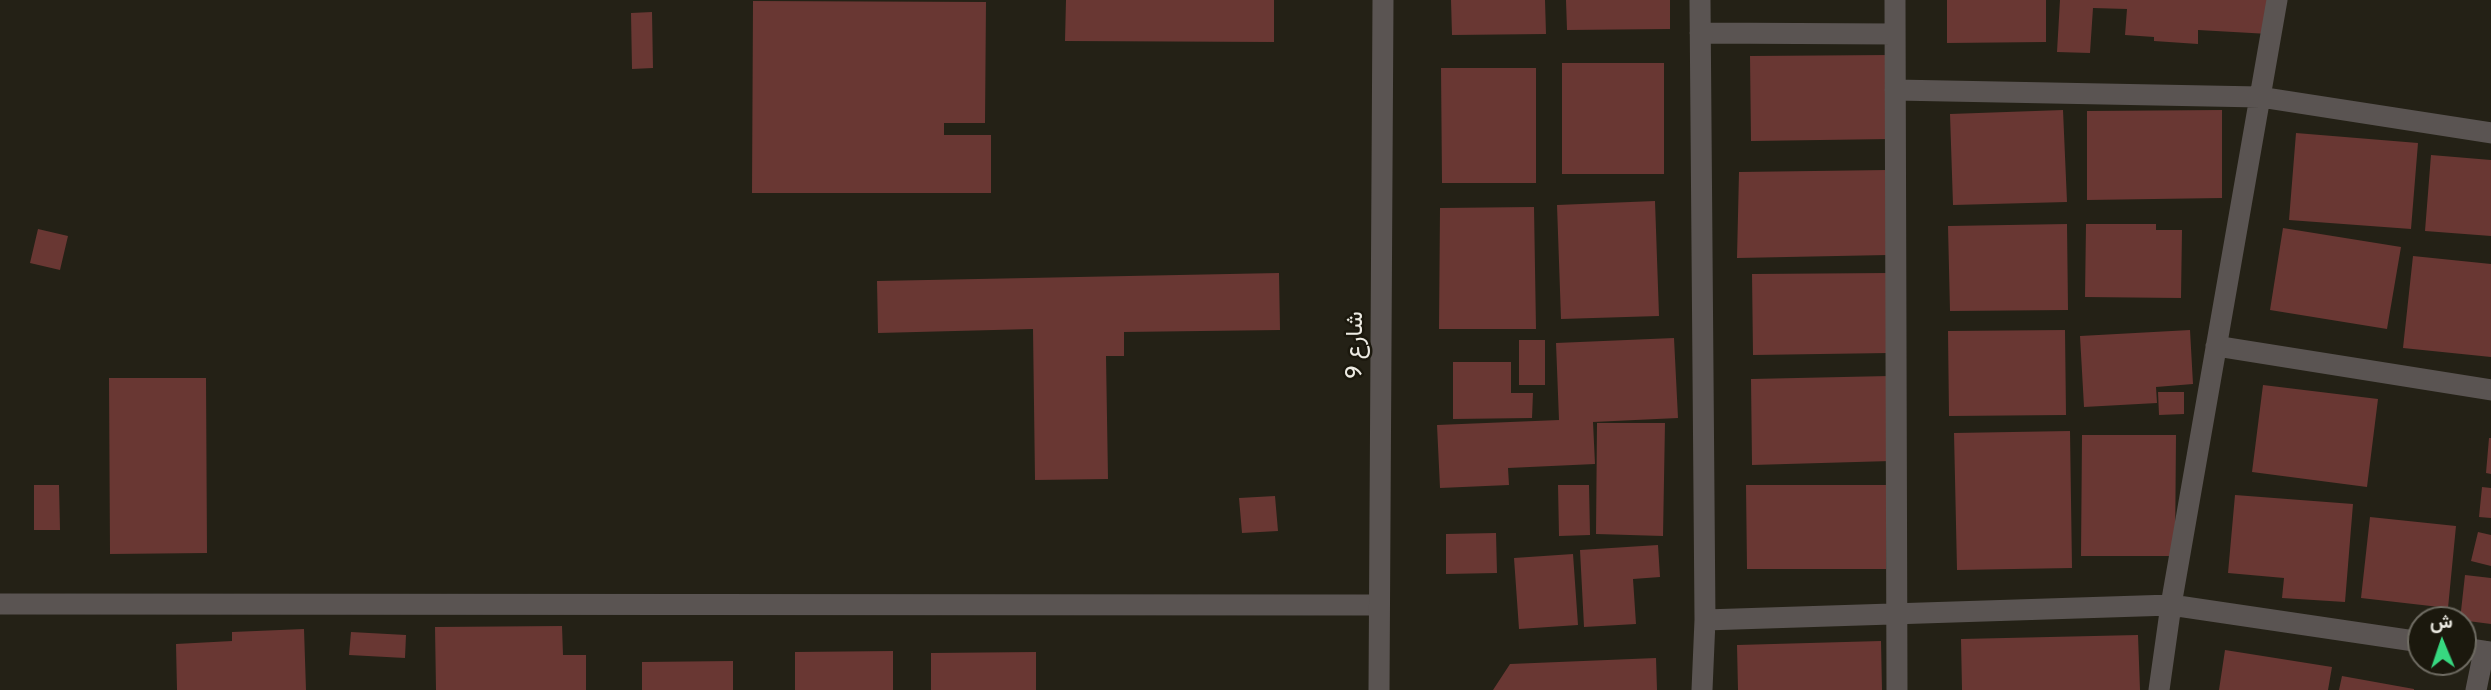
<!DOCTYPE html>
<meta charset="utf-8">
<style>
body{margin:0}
#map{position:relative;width:2491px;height:690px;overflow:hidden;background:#242116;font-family:Cabin,Vazirmatn,sans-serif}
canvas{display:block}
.north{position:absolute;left:2407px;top:606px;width:70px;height:70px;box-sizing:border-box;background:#1b180d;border:2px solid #6f6c63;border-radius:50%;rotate:358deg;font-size:19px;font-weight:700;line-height:28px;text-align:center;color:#edebe3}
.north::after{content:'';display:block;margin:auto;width:24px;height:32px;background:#37d880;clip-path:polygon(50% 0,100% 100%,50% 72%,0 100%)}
</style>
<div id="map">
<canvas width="2491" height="690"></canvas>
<div class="north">ش</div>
</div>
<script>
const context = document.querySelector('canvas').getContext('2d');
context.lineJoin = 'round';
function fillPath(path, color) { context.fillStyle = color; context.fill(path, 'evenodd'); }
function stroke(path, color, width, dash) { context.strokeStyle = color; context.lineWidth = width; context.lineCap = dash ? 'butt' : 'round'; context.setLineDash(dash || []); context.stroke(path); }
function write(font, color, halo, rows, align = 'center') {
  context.font = font + ' Cabin,Vazirmatn,sans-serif'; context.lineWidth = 5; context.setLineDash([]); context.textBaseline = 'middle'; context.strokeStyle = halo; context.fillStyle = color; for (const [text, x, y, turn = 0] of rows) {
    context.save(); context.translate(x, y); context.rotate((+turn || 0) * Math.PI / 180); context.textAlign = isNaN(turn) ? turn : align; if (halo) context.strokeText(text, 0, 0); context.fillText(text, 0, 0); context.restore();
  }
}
fillPath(new Path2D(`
 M1066 0H1274V42L1065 41Z
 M1451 0H1545L1546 34 1452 35Z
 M1566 0H1670V29L1567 30Z
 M1947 0H2046V42L1947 43Z
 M2060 0H2271L2269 34 2198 30V44L2154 41V37L2125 35 2127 9 2093 8 2090 53 2057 52Z
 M753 1 986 2 985 123H944V135H991V193H752Z
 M652 12 653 68 632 69 631 13Z
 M1889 55 1890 139 1751 141 1750 56Z
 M1562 63H1664V174H1562Z
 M1441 68H1536V183H1442Z
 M2063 110 2067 202 1953 205 1950 114Z
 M2222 110V198L2087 200V111Z
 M2296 133 2418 143 2411 229 2289 220Z
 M2431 155 2491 160V236L2425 231Z
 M1887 170 1888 255 1737 258 1739 172Z
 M1655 201 1659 316 1561 319 1557 205Z
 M1534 207 1536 329H1439L1440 208Z
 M2067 224 2068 310 1950 311 1948 226Z
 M2086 224H2156V230H2182L2181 298 2085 297Z
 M2283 228 2401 247 2387 329 2270 310Z
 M38 229 68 236 60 270 30 263Z
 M2413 256 2491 264V357L2403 348Z
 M1279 273 1280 330 1124 332V356H1106L1108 479 1035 480 1033 329 878 333 877 281Z
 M1888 273 1889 353 1753 355 1752 274Z
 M2065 330 2066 415 1949 416 1948 331Z
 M2190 330 2193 384 2156 387 2157 403 2084 407 2080 336Z
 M1674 338 1678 418 1593 422 1595 464 1508 468 1509 485 1440 488 1437 425 1559 420 1556 343Z
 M1519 340H1545V385H1519Z
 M1453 362H1511V393H1533L1532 418 1453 419Z
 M1889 376 1891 461 1752 465 1751 379Z
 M109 378H206L207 553 110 554Z
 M2263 385 2378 399 2367 487 2252 472Z
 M2158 392H2184V414L2159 415Z
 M1597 423H1665L1663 536 1596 534Z
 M2070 431 2072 568 1957 570 1954 433Z
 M2082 435H2176L2175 556H2081Z
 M2489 438H2491V474L2486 473Z
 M34 485H59L60 530H34Z
 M1558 485H1589L1590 535 1559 536Z
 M1746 485H1886V569H1747Z
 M2482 487 2491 488V518L2479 517Z
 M2235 495 2353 504 2345 602 2282 598 2284 578 2228 573Z
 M1275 496 1278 531 1242 533 1239 498Z
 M2370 517 2456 526 2448 608 2361 598Z
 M2478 532 2491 535V566L2471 561Z
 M1496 533 1497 573 1446 574V534Z
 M1658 545 1660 577 1633 579 1636 624 1584 627 1580 550Z
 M1573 554 1578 625 1519 629 1514 558Z
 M2465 575 2491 578V624L2460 620Z
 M562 626 563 655H586V690H436L435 627Z
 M304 629 306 690H177L176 644 232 641V632Z
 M351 632 406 635 405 658 349 655Z
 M2138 635 2140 690H1962L1961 639Z
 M1881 641 1882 690H1738L1737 645Z
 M2225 650 2332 667 2328 690H2219Z
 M893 651V690H795V652Z
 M1036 652V690H931V653Z
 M1656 658 1657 690H1493L1510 664Z
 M733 661V690H642V662Z
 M2342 676 2414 689V690H2339Z`), '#693733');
stroke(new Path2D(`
 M1700 0 1705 620 1702 690
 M1895 0 1897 690
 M1700 33 1895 34
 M1895 90 2260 97 2491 133
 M2216 346 2491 390
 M0 604 1379 605
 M1705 620 2171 605 2421 642
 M2463 648 2491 652
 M2159 690 2171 605 2277 0
 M2476 690 2484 651`), '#5a5452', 21);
stroke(new Path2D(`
 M1379 690 1383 0`), '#5a5452', 21);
write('24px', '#edebe3', '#1b180d', [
 ["شارع 9",1355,345,-90]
]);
</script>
